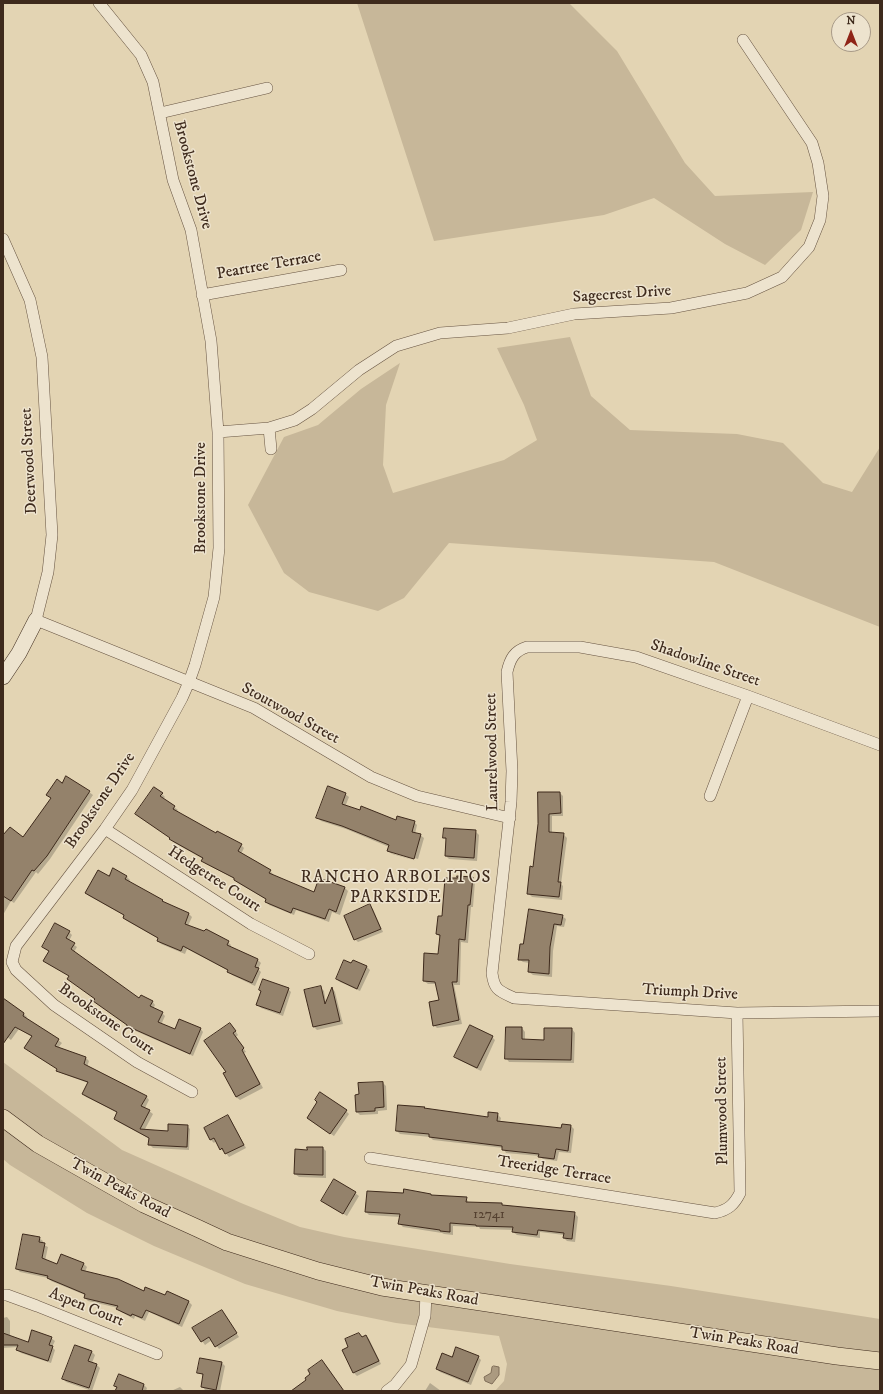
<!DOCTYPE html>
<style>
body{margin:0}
#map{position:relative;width:883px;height:1394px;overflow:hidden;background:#e3d4b3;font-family:"IM FELL DW Pica",serif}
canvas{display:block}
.frame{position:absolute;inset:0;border:4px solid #3e2a1c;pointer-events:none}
.north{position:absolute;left:831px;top:12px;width:40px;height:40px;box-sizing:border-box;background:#ede3ce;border:1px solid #a79987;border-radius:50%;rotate:0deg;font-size:11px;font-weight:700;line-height:16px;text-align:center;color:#3e2a1c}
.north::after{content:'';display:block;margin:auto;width:14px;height:18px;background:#8f2418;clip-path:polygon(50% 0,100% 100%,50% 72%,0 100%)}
</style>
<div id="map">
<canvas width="883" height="1394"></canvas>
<div class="frame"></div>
<div class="north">N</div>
</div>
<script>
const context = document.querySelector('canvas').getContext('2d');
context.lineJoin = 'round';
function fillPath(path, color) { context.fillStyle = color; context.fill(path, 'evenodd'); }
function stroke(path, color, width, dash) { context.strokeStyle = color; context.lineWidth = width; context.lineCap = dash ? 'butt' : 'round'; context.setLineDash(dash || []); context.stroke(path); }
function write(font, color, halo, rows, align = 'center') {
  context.font = font + ' "IM FELL DW Pica",serif'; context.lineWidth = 3; context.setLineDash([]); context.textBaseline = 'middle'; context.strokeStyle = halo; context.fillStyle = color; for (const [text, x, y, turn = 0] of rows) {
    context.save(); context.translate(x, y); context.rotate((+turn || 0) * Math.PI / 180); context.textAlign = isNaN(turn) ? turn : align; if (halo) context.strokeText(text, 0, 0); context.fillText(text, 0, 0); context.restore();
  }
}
fillPath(new Path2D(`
 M357 3H569L617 51 685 163 715 196 813 192 801 230 765 265 725 244 654 198 604 215 434 241Z
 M570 337 591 396 630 430 737 434 783 443 823 483 852 492 880 447V627L714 562 449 543 404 598 378 611 309 592 284 573 248 505 284 437 318 425 361 389 400 363 386 405 383 465 393 493 504 460 537 440 524 405 497 348Z
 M3 1062 122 1150 241 1203 300 1227 344 1237 510 1264 671 1286 880 1319V1391H495L504 1381 507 1364 499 1336 396 1323 337 1311 245 1284 154 1246 87 1213 10 1165 3 1159Z`), '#c7b799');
const water = new Path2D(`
 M494 1366 499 1367V1375L492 1384 485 1381 484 1377 491 1373 492 1367Z`);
fillPath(water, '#ab9a80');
stroke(water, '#7f6d58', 1);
fillPath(new Path2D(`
 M62 784 89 792 93 795 50 859 38 874 36 872 14 903 11 901 3 915V836L23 839 52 799 48 795Z
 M560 793 563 796V816H552V833L563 834 567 838 561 884 563 886 562 900 532 897 528 893 534 868 539 824Z
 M162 794 165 797 163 799 178 810 176 812 216 835 241 845 244 848 241 854 270 871 273 874 272 875 314 893 319 879 345 888 348 891 340 915 332 912 329 922 296 910 294 915 269 905 266 901 267 900 238 883 235 879 206 864 203 861V859L173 842 171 838 140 817Z
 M345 794 349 797 345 807 397 822H414L417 825 415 834 420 835 424 838 418 859 391 851V853L417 861 392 854 388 851 389 847 346 829 321 821 318 818Z
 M475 831 479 835 477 861 449 859 446 856 447 841 444 838Z
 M114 869 127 877 130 880 129 882 162 901 165 904 189 914 192 917 188 926 228 942 231 945 230 948 258 960 261 963 258 969 261 972 255 986 232 975 229 971 187 949 185 954 161 944 158 941 159 939 127 921 124 918 125 916 89 896 86 893 109 877Z
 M472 878 475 881 473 907H471L468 943 461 942 460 985H454L462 1024 437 1028 434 1025 440 1001 436 984H428L424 981 439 955 440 937 437 934 442 917Z
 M370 906 373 909 383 932 358 942 355 939Z
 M562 916 566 919 564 927 557 926 553 951 552 977 533 975 529 972 530 963 523 962 519 959 524 945Z
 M69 932 72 935 69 941 77 947 74 952 140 1000 152 1001 155 1005 153 1009 162 1013 165 1016 161 1025 175 1030 200 1028 203 1032 193 1056 131 1029 70 976 48 964 44 961 50 952 43 947Z
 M354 961 367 967 370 970 360 991 340 982 337 979 352 964Z
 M320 987 324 991 326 1003 333 989 335 992 343 1024 317 1030 314 1027Z
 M288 989 291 992 283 1016 261 1008 257 1004 262 992 260 990Z
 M3 1000 24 1014 27 1017 26 1019 58 1040 62 1043 58 1048 86 1058 89 1061 87 1067 146 1096 149 1100 145 1108 153 1114 144 1131 169 1132 187 1126 190 1129 189 1150 153 1148 150 1145V1139L118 1122 115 1119 118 1113 86 1097 83 1093 88 1083 61 1073 32 1037 19 1029 11 1040 3 1034Z
 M233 1027 238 1035 236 1037 246 1052 244 1053 263 1088 240 1100 236 1097 224 1074 227 1072Z
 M507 1028H522L525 1032V1040L545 1041 572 1029 575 1033 574 1063 509 1062 506 1058Z
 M492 1037 495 1040 481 1071 459 1060 455 1057Z
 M383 1083 386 1086 387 1110 378 1111V1114L360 1115 357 1112Z
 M424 1108 426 1110 489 1118 497 1114 501 1118 500 1122 562 1130 571 1126 574 1129 571 1153 559 1152 557 1161 543 1159 539 1156 506 1153 503 1148 433 1140 430 1137 400 1134 397 1131Z
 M346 1111 349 1114 334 1136 311 1121Z
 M228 1116 231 1120 246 1148 229 1157 225 1152H224L220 1149 216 1141 214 1143 211 1140 205 1128Z
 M323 1148 326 1151V1178L299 1177 295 1174 296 1150 308 1151Z
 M355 1193 359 1196 347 1216 326 1204 322 1201Z
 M431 1195 432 1196 466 1198 469 1203 502 1204 504 1207 574 1213 578 1217 575 1242 567 1241 564 1238V1235L540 1232V1238L517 1235 513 1232 514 1230 480 1229 479 1227 453 1226V1235L444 1234 442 1233 403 1227 400 1224V1217L369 1215 366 1212Z
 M39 1238 43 1241 42 1244 48 1247 45 1261 57 1265 62 1255 84 1264 87 1267 85 1272 144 1292 165 1297 167 1293 189 1302 192 1305 182 1327 149 1312 145 1321 135 1316 134 1319 121 1312 118 1308 88 1301 85 1298V1295L51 1281 48 1278 20 1272 17 1269Z
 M222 1311 239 1337 219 1349 212 1340 205 1345 193 1328Z
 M7 1317 10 1321V1337L28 1343 51 1338 55 1341 52 1347 55 1350 51 1363 21 1353 17 1350 18 1347 3 1348V1318Z
 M359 1334 362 1337 366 1336 369 1339 381 1364 357 1376 354 1373 350 1347Z
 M92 1352 95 1355 92 1363 97 1365 100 1368 92 1391 66 1382 63 1378Z
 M478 1357 481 1360 471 1385 440 1372 437 1369 453 1359Z
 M201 1359 222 1363 225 1366 220 1391 205 1390 202 1386 204 1376 198 1372Z
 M119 1375 144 1385 147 1388 146 1391H116L117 1388 115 1386Z
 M430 1383 441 1391H425Z
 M180 1387 184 1391H171Z`), '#0003');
const building = new Path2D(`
 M66 776 90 791 47 856 34 871 32 870 11 901 3 896V835L10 827 23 837 51 798 46 795 57 779 62 783Z
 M328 786 346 793 342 804 360 810 361 806 396 820 397 816 415 821 412 832 421 834 414 859 387 851 389 845 342 826 316 818Z
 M154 787 163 793 160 796 175 806 173 809 216 833 217 831 242 844 238 851 271 870 269 873 314 892 319 878 345 887 336 912 329 909 325 919 293 908 291 913 265 902 266 899 234 880V878L201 861 203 858 169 839 170 838 135 814Z
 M538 792H560L561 813 549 814V832L564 833 558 882H561L559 897 527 894 530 866 533 867 538 824Z
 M444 828 476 830 474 858 445 856 446 838H443Z
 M113 868 127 876 125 879 163 900 162 901 189 913 185 924 204 931 206 929 229 941 227 945 258 959 255 967 259 968 252 983 227 972 228 970 183 946 181 951 157 941 158 938 123 918 124 915 85 893 98 870 109 876Z
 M457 876 473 877 470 905H468L465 940 459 939 457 982H452L459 1020 433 1026 429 1002 439 1000 435 982 423 981 424 953 438 954 440 935 436 934 438 916H442L445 878H457Z
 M370 904 381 929 354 940 344 916Z
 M529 909 563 915 561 925 554 924 550 947 549 974 528 972 529 960H518L520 944H523Z
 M55 923 70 931 66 938 75 943 71 949 139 998 141 995 153 1001 150 1006 163 1012 158 1022 175 1029 179 1019 201 1028 190 1054 127 1026V1025L93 1001 95 999 67 979 69 976 43 961 49 951 42 947Z
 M344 960 351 963 353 960 367 966 357 989 336 979Z
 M263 979 289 988 280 1013 256 1005 261 991 259 990Z
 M321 986 325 1004 332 987 340 1021 313 1027 304 990Z
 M3 998 24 1013 23 1016 59 1039 55 1046 86 1057 84 1064 147 1096 141 1106 150 1110 140 1129 168 1131V1124L188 1125 187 1147 148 1145 149 1138 114 1119 117 1112 82 1094 88 1082 56 1071 57 1069 24 1048 32 1036 15 1027 3 1044Z
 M230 1023 236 1031 233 1033 244 1048 242 1050 260 1084 236 1097 223 1073 226 1072 204 1041Z
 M470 1025 493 1036 477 1068 454 1057Z
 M506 1027H522V1039L544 1040V1028H572L571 1060 505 1059Z
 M383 1082 384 1107 375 1108V1111L356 1112 355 1095 359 1094 358 1083Z
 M320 1092 347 1110 330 1134 307 1118 317 1102 315 1100Z
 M398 1105 425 1107 424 1108 488 1117V1112L498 1113 497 1121 561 1128 562 1124 571 1125 568 1151 556 1149 554 1159 538 1157 539 1154 502 1150V1146L429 1137V1134L396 1131Z
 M228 1115 244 1145 225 1154 222 1148 220 1150 214 1138 210 1140 204 1128Z
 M307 1147H323V1175L294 1174 295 1149 307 1150Z
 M334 1179 356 1192 343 1214 321 1201Z
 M404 1189 431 1194V1195L467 1197 466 1202 502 1203V1205L575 1212 572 1239 563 1238 564 1233 538 1230 537 1235 512 1232 513 1227 476 1226V1225L450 1223V1232L440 1231V1230L398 1224 400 1214 365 1212 367 1191 403 1193Z
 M23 1234 40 1237 39 1242 45 1243 42 1258 57 1264 61 1254 84 1263 81 1270 118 1279 144 1291 145 1287 165 1295 167 1291 189 1301 179 1324 146 1310 142 1318 132 1314 131 1316 116 1309 118 1306 84 1298 85 1294 47 1278 48 1276 16 1269Z
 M222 1310 237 1333 215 1347 209 1337 201 1342 192 1328Z
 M32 1330 52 1337 49 1345 53 1346 48 1361 16 1350 18 1345H3V1333L28 1342Z
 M359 1333 362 1337 366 1335 379 1361 353 1373 342 1350 348 1347 345 1339Z
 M75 1345 92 1351 88 1361 97 1364 89 1388 62 1379Z
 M456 1347 479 1356 468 1382 436 1369 442 1353 452 1357Z
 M200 1358 222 1362 216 1390 201 1387 203 1374 197 1373Z
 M322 1360 344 1391H291L306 1380 305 1378 310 1374 308 1370Z
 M119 1374 144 1384 142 1391H115L117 1387 114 1386Z`);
fillPath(building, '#94826b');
stroke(building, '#3e2a1c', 1);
const street = new Path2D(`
 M99 3 141 55 153 82 173 180 191 230 211 341 218 432 219 548 214 597 195 665 189 682 182 698 132 790 105 829 16 946 12 962 16 970 54 1005 137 1062 192 1092
 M160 113 267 88
 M3 239 30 300 42 357 52 535 48 572 36 620 254 708 371 777 417 796 510 818
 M202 295 341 270
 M269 428 271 449
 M218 432 269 428 295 420 312 409 359 370 396 346 440 333 508 328 574 314 671 308 747 293 782 277 809 247 820 220 823 196 818 163 812 143 743 40
 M880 745 748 696 636 657 580 647H527C514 651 510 659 507 672L512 771 511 802 492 973C494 990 499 991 514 998L737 1013 880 1011
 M710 796 748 696
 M105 829 251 924 309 954
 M370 1158 715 1213C728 1210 734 1205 740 1193L737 1013
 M3 1295H7L37 1306 157 1354
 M387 1391 395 1385 411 1365 425 1316 426 1294`);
const secondary = new Path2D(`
 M3 677 19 653 36 620`);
const primary = new Path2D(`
 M3 1118 38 1144 144 1204 197 1228 227 1242 318 1271 382 1287 837 1356 880 1361`);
stroke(street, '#675442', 12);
stroke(secondary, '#3e2a1c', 16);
stroke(primary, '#3e2a1c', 18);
stroke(street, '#ede3ce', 11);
stroke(secondary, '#ede3ce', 15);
stroke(primary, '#e3d4b3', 17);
write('14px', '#544030', null, [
 ["12741",489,1215]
]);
write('16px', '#3e2a1c', '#ede3ce', [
 ["Brookstone Drive",192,175,75],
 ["Peartree Terrace",269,266,-10],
 ["Sagecrest Drive",622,295,-4],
 ["Deerwood Street",30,461,-93],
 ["Brookstone Drive",202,498,-90],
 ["Shadowline Street",705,664,19],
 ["Stoutwood Street",290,714,29],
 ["Laurelwood Street",493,752,-91],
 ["Brookstone Drive",101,801,-56],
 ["Hedgetree Court",214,880,33],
 ["Triumph Drive",690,993,3],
 ["Brookstone Court",106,1020,35],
 ["Plumwood Street",723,1111,-91],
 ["Treeridge Terrace",554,1171,9],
 ["Twin Peaks Road",120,1189,28],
 ["Twin Peaks Road",424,1292,10],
 ["Aspen Court",86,1308,22],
 ["Twin Peaks Road",744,1342,9]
]);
context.letterSpacing = '1px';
write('17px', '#3e2a1c', '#ede3ce', [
 ["RANCHO ARBOLITOS",396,878],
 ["PARKSIDE",396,898]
]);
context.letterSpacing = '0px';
</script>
